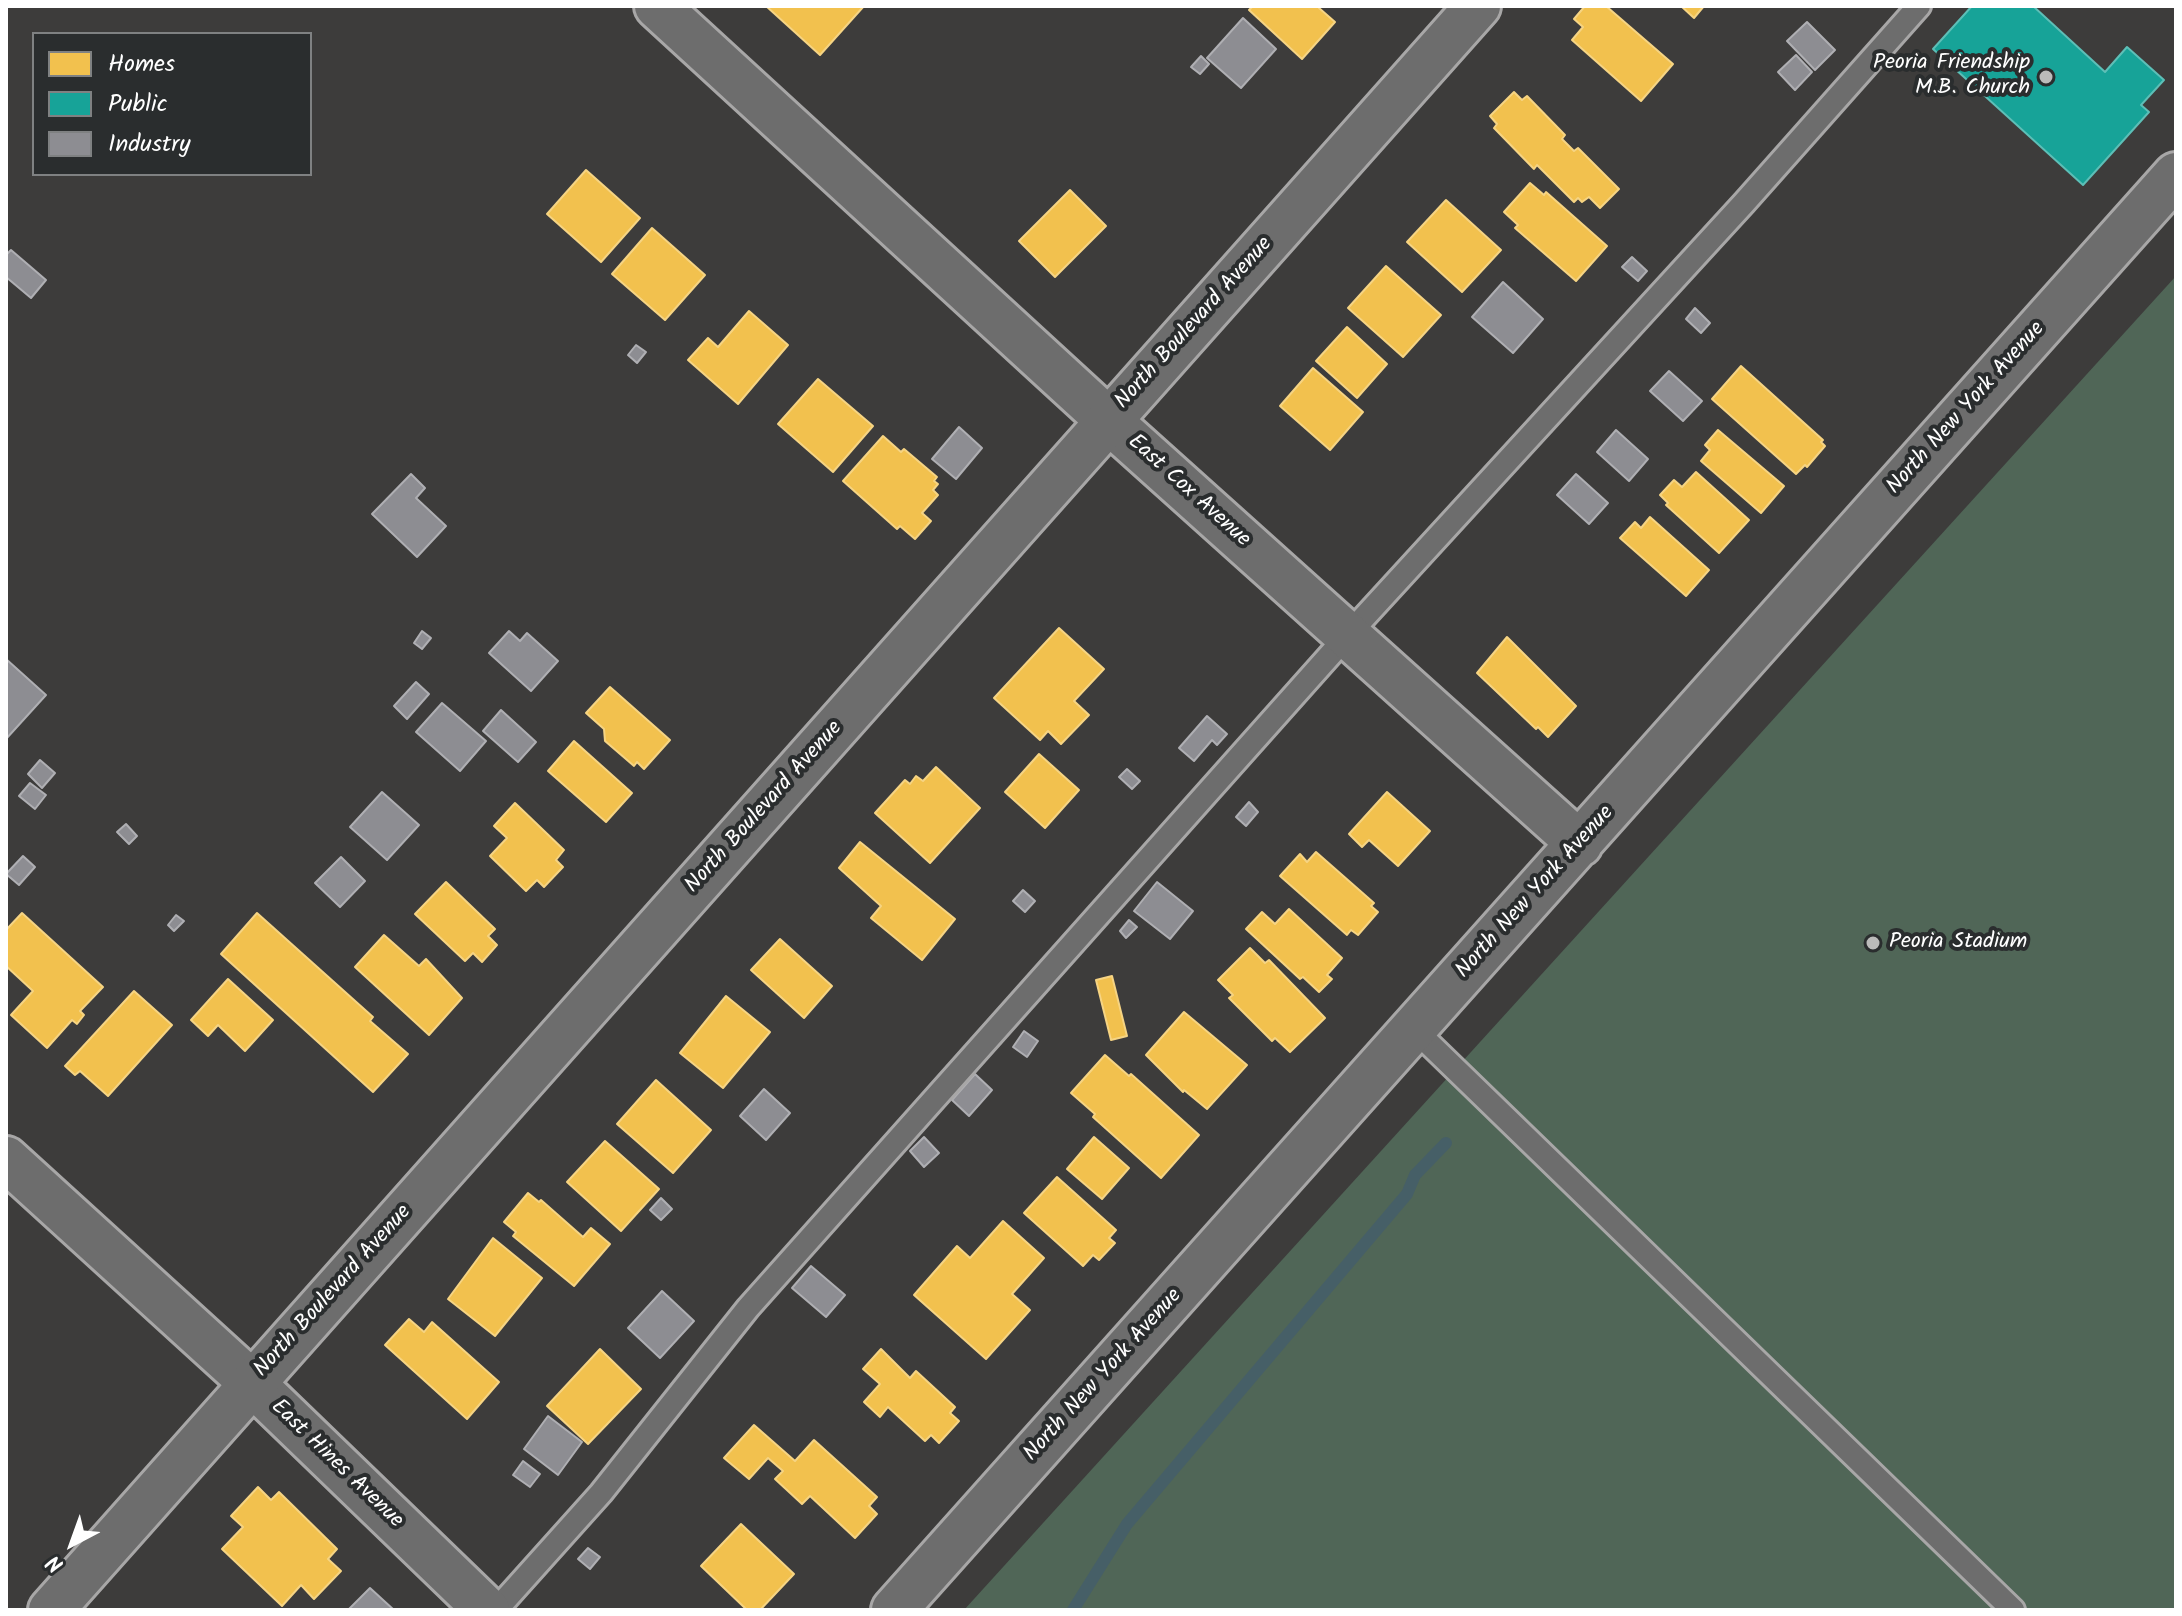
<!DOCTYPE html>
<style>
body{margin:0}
#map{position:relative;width:2182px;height:1616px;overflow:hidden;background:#3d3c3b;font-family:Kalam,sans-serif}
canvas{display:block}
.frame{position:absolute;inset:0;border:8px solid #fff;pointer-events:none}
.legend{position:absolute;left:32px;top:32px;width:280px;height:144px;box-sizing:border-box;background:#2a2d2e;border:2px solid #7f8182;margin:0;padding:10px 14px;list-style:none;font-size:24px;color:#fff}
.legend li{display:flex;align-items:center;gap:16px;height:40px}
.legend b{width:40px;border:2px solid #7f8182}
.north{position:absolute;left:32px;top:1504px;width:80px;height:80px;-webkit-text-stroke:6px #2a2d2e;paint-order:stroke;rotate:221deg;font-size:22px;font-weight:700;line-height:32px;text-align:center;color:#fff}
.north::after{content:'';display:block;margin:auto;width:28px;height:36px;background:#fff;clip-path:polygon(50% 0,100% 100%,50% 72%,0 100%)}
</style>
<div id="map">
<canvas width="2182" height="1616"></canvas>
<div class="frame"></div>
<ul class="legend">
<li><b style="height:22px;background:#f2c14e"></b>Homes</li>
<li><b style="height:22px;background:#17a398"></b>Public</li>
<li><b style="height:22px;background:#8d8d92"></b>Industry</li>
</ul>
<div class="north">N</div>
</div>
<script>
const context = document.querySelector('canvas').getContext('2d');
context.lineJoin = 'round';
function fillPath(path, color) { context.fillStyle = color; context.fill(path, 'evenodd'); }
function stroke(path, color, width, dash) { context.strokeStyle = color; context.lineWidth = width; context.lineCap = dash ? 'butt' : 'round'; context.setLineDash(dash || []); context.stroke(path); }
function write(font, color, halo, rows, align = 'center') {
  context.font = font + ' Kalam,sans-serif'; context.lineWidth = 8; context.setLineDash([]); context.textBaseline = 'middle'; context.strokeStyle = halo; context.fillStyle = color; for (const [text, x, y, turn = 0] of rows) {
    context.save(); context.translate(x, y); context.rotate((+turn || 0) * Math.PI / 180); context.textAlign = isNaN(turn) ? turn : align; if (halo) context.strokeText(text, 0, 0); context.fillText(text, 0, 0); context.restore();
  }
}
fillPath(new Path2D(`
 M2176 276V1610H964Z`), '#506657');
const homes = new Path2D(`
 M766 6H864L820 55Z
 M1253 6H1321L1319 8 1335 22 1302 59 1249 10Z
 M1585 6H1606L1673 64 1641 101 1572 40 1583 27 1574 19Z
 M1681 6H1704L1694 18Z
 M1514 92 1522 100 1527 96 1565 135 1562 139 1574 151 1578 148 1619 189 1600 208 1589 197 1582 202 1578 198 1574 202 1537 165 1534 169 1494 128 1497 124 1490 116Z
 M586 170 640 218 601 262 547 214Z
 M1530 183 1544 195 1546 192 1607 246 1576 281 1515 228 1518 225 1504 212Z
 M1070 190 1106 226 1055 277 1019 241Z
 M1446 200 1501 250 1462 292 1407 242Z
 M652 228 705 275 665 320 612 274Z
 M1386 266 1441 315 1403 357 1348 308Z
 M749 311 788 345 738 404 688 360 708 338 718 347Z
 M1347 327 1387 364 1357 398 1316 361Z
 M1741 366 1823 440 1821 442 1825 446 1807 467 1805 465 1796 474 1712 399Z
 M1313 368 1363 412 1330 450 1280 406Z
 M818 379 873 426 833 472 778 424Z
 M1718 430 1784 486 1761 513 1701 461 1710 450 1705 445Z
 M883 436 901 452 904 449 937 477 934 481 938 484 933 490 938 495 922 513 931 521 915 539 900 526 897 529 843 481Z
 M1696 472 1749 520 1719 553 1666 505 1668 503 1660 495 1674 480 1682 487Z
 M1650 517 1709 570 1686 596 1620 538 1635 522 1641 528Z
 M1059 628 1104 669 1074 701 1089 715 1061 744 1048 731 1040 740 994 698Z
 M1507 637 1576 706 1548 737 1538 727 1536 729 1477 673Z
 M610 687 670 740 644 769 637 762 634 766 605 741 604 729 586 713Z
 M574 741 632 793 606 822 548 771Z
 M1039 754 1079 790 1045 828 1005 792Z
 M936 767 980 808 930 863 875 813 905 780 910 784 916 776 923 781Z
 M1387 792 1430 831 1398 866 1369 840 1362 847 1349 834Z
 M515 803 564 850 556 860 563 867 544 887 537 880 526 891 490 856 507 838 494 826Z
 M860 842 955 919 922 960 871 918 881 906 839 868Z
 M1316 852 1374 903 1371 906 1378 912 1358 935 1351 930 1347 935 1280 876 1300 854 1307 862Z
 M446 882 495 929 488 936 497 945 482 962 473 953 465 961 415 914Z
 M1289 909 1342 958 1327 975 1332 979 1319 992 1303 977 1300 979 1246 929 1262 912 1275 924Z
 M22 913 103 987 80 1011 84 1015 77 1024 72 1020 47 1048 11 1015 33 991 6 966V930Z
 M257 913 373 1017 370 1021 408 1054 373 1092 221 954Z
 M384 935 419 966 426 959 462 998 429 1035 355 967Z
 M780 939 832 986 804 1018 751 970Z
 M1250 948 1265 963 1269 960 1325 1018 1290 1052 1275 1038 1272 1041 1229 998 1233 995 1218 980Z
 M1112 976 1127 1036 1111 1040 1096 980Z
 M228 979 273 1020 245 1051 218 1025 208 1036 191 1020Z
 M134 991 172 1025 108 1096 80 1071 75 1075 65 1066Z
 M726 996 770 1032 723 1088 680 1053Z
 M1184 1012 1247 1065 1207 1109 1184 1090 1183 1092 1146 1055Z
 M1105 1055 1129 1076 1131 1074 1199 1135 1161 1178 1093 1117 1095 1114 1071 1093Z
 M656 1080 711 1130 673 1173 617 1124Z
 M1094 1137 1129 1168 1102 1199 1067 1169Z
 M605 1141 659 1189 621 1231 567 1182Z
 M1057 1177 1116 1230 1109 1238 1115 1243 1099 1260 1093 1255 1083 1266 1024 1213Z
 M528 1193 539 1202 541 1200 583 1237 591 1228 610 1244 574 1286 513 1236 516 1232 504 1222Z
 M1003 1221 1044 1258 1012 1294 1030 1310 986 1359 914 1295 957 1246 970 1258Z
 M493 1238 542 1278 495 1336 448 1299Z
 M409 1319 424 1332 432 1322 499 1382 467 1419 385 1345Z
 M600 1349 641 1389 588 1444 547 1406Z
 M881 1349 910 1378 916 1371 955 1407 950 1413 959 1421 939 1443 931 1435 925 1441 888 1407 880 1417 864 1402 880 1384 863 1369Z
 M754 1425 795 1461 814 1440 877 1497 869 1506 877 1514 855 1538 810 1496 802 1504 775 1479 783 1471 768 1458 749 1479 724 1458Z
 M258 1487 271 1500 279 1492 337 1549 328 1559 341 1571 314 1599 301 1585 282 1606 222 1549 243 1527 231 1516Z
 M741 1524 794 1574 760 1610H747L701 1566Z`);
fillPath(homes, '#f2c14e');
stroke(homes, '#f6d483', 2);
const public = new Path2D(`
 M1972 6H2033L2105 72 2127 47 2164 80 2141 105 2149 112 2083 185 1933 49Z`);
fillPath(public, '#17a398');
stroke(public, '#5dbfb7', 2);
const industry = new Path2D(`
 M1243 18 1276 49 1241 88 1207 58Z
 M1807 22 1835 50 1815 70 1787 41Z
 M1796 55 1812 72 1795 90 1778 72Z
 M1201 56 1209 64 1200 74 1191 67Z
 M11 250 46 280 31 298 6 277V255Z
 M1632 257 1647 271 1638 281 1622 267Z
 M1503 282 1543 319 1513 353 1472 317Z
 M1695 308 1710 323 1701 333 1686 319Z
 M636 345 646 352 637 363 628 355Z
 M1669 371 1702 401 1683 421 1650 391Z
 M959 427 982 448 956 479 932 459Z
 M1616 430 1648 459 1629 481 1597 452Z
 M411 474 425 488 416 498 446 526 417 557 372 514Z
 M1576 474 1608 503 1589 524 1557 495Z
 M422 631 431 638 422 649 414 643Z
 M509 631 520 641 527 633 558 661 531 691 489 653Z
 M6 659 46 695 6 739Z
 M416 682 429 694 407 719 394 706Z
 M442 703 486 741 460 771 416 732Z
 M501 710 536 742 518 762 483 731Z
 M1207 716 1227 734 1217 745 1212 740 1194 761 1179 748Z
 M40 760 55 773 42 788 28 774Z
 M1127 769 1140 781 1132 789 1119 777Z
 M30 783 46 795 35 809 19 796Z
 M382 792 419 825 387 860 350 827Z
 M1249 802 1258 812 1246 826 1236 817Z
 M126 824 137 836 129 844 117 832Z
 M23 856 35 867 19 885 6 874Z
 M341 857 365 881 340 907 315 883Z
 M1157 882 1193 911 1170 939 1134 911Z
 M1023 890 1035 901 1025 912 1013 901Z
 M176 915 184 921 174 931 168 925Z
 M1129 920 1137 927 1126 938 1120 931Z
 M1024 1031 1038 1041 1027 1057 1013 1047Z
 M975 1074 992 1090 969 1116 952 1100Z
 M764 1089 790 1113 766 1140 740 1116Z
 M924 1137 939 1153 924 1167 910 1151Z
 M661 1198 672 1209 661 1220 650 1210Z
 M811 1266 845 1295 826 1317 792 1288Z
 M662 1291 694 1321 660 1358 628 1328Z
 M548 1416 582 1442 558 1475 524 1449Z
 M523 1461 540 1474 530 1487 513 1475Z
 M588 1548 600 1557 590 1569 578 1559Z
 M370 1588 394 1610H348Z`);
fillPath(industry, '#8d8d92');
stroke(industry, '#afafb3', 2);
stroke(new Path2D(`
 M1073 1610 1127 1524 1407 1194 1415 1175 1446 1143`), '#465f67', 12);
const lane = new Path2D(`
 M1414 1029 2013 1610
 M496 1610 601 1493 748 1308 1347 636 1744 203 1919 6`);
const street = new Path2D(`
 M657 6 1109 421 1580 844
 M6 1159 253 1384 487 1610
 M894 1610 2176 175`);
const secondary = new Path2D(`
 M51 1610 1478 6`);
stroke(lane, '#a8a7a7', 28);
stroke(street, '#a8a7a7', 50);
stroke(secondary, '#a8a7a7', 50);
stroke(lane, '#6d6d6d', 22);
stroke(street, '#6d6d6d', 44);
stroke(secondary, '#6d6d6d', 44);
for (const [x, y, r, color] of [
 [2046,77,8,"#bbbbba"],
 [1873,943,8,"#bbbbba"]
]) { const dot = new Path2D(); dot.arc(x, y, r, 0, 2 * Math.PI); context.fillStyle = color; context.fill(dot); stroke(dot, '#2a2d2e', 3); }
write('22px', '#fff', '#2a2d2e', [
 ["Peoria Friendship",2030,64],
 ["M.B. Church",2030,89],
 ["Peoria Stadium",1889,943,"left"]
], 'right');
write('22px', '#fff', '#2a2d2e', [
 ["North Boulevard Avenue",1195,324,-48],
 ["North New York Avenue",1967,409,-48],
 ["East Cox Avenue",1188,492,42],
 ["North Boulevard Avenue",765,808,-48],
 ["North New York Avenue",1536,893,-48],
 ["North Boulevard Avenue",334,1292,-48],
 ["North New York Avenue",1104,1376,-48],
 ["East Hines Avenue",336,1465,44]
]);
</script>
